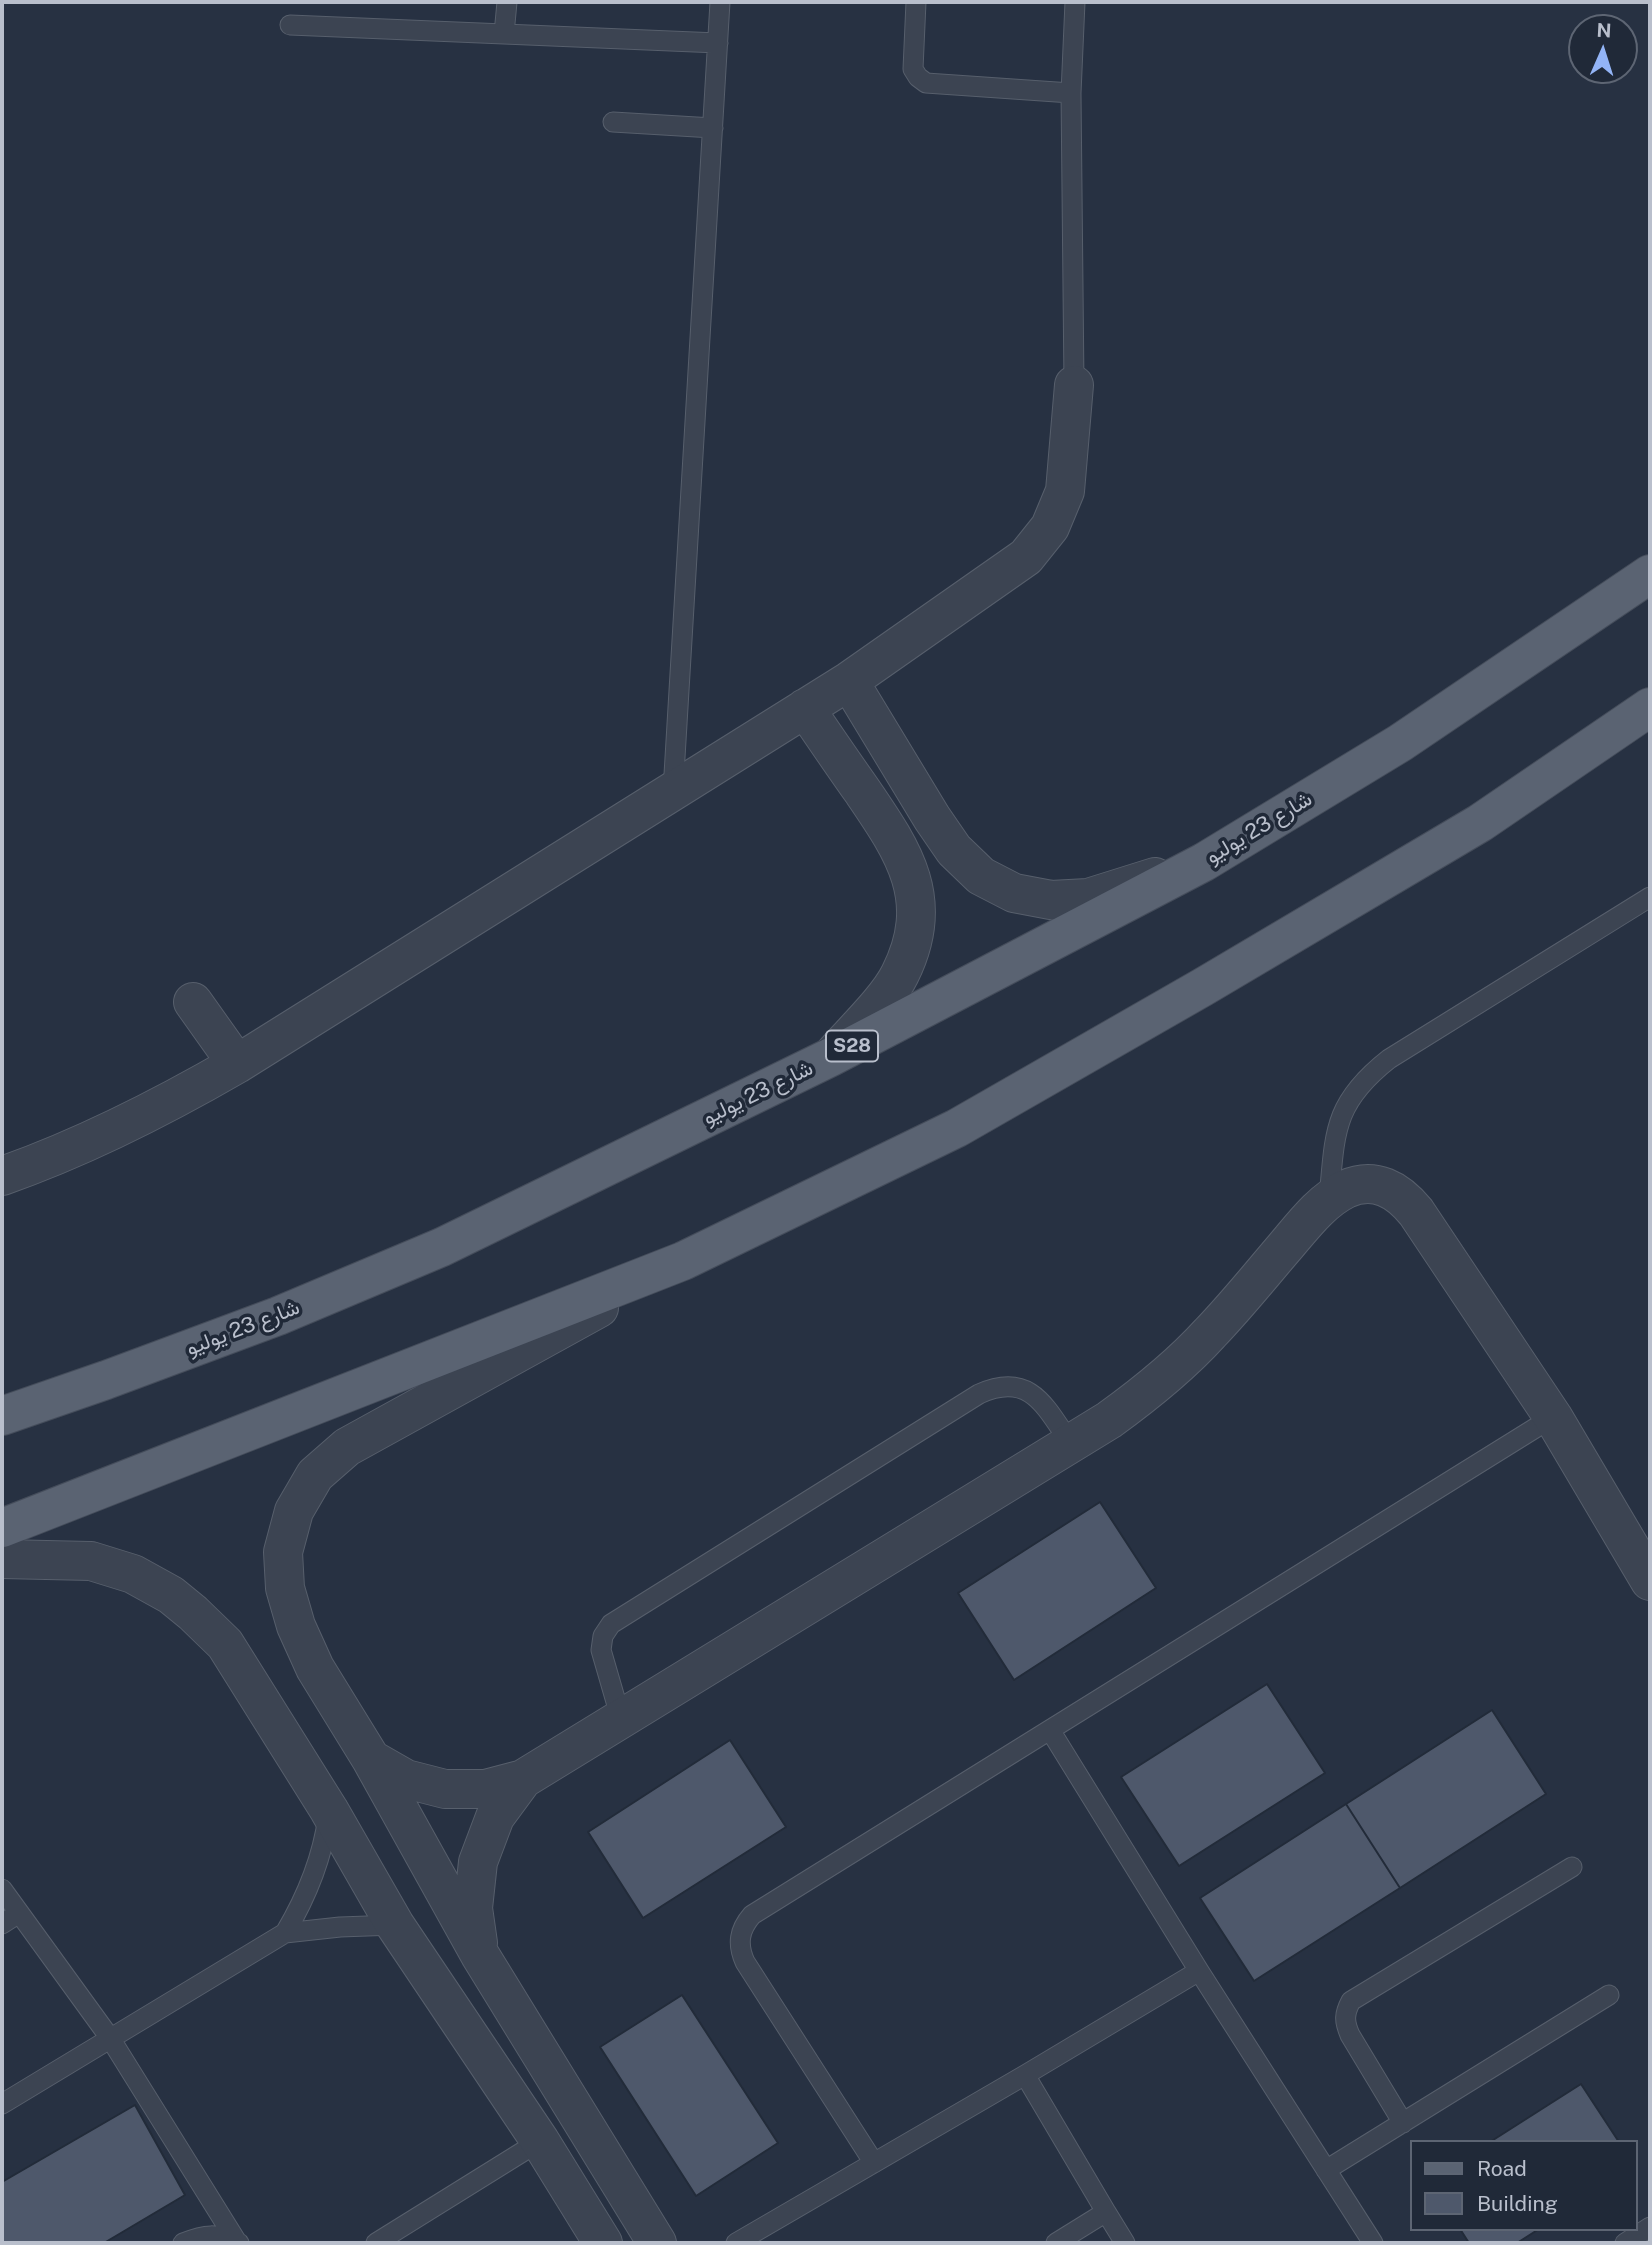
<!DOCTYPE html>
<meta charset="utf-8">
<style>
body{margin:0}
#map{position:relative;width:1652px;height:2245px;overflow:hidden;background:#273142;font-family:"Public Sans",sans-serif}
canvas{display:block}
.frame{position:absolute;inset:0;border:4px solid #b9bfcc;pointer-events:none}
.legend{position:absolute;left:1410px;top:2140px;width:228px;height:91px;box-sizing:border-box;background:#202938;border:2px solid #5d6573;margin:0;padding:9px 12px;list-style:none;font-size:21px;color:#b9bfcc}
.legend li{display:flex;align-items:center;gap:14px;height:35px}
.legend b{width:35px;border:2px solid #5d6573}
.north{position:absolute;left:1568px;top:14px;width:70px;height:70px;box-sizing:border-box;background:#202938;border:2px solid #5d6573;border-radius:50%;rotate:3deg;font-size:19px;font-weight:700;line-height:28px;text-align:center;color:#b9bfcc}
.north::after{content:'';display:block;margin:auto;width:24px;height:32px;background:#93b4f6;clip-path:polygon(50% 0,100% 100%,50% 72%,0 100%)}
</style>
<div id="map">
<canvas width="1652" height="2245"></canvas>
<div class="frame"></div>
<ul class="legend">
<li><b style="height:9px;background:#5a6372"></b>Road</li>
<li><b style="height:19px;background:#4e586b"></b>Building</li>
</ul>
<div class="north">N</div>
</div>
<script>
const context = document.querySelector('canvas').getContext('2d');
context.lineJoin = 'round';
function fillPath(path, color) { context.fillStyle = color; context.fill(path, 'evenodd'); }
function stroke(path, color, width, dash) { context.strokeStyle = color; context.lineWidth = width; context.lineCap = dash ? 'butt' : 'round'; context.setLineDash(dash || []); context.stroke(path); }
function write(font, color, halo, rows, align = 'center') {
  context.font = font + ' "Public Sans",Vazirmatn,sans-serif'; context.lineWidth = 7; context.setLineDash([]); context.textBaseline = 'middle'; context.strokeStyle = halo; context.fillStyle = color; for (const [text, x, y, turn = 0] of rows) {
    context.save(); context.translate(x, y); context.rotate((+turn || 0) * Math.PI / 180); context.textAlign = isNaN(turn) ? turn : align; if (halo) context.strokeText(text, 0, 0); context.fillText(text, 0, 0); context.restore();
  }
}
const building = new Path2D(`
 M1100 1502 1156 1588 1014 1680 958 1593Z
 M1267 1684 1325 1773 1179 1866 1121 1777Z
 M1492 1710 1546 1794 1400 1888 1346 1804Z
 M730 1740 786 1827 643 1918 588 1832Z
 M1346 1804 1400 1888 1254 1981 1200 1898Z
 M682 1995 778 2143 696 2196 600 2047Z
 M1581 2084 1619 2142H1490Z
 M135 2105 185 2195 104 2243H2V2182Z
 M1460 2229H1539L1517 2243H1469Z`);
fillPath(building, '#4e586b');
stroke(building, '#222b39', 2);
const service = new Path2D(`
 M916 2 913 69 918 77 926 83 1071 93
 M290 25 718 43
 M504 34 507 2
 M613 122 713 128
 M1074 385 1071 93 1075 2
 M673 791 720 2
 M1329 1199C1335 1132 1333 1103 1389 1059L1650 897
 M621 1719 601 1650 603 1636 611 1624 979 1394C1030 1371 1045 1406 1071 1444
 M1050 1730 1199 1971 1373 2243
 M2 1889 110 2038 237 2242
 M2 1924 19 1913
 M285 1933C307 1896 322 1860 328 1817
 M1025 2075 1106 2212
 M2 2104 285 1933 340 1927 395 1925
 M1403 2123 1350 2035C1344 2021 1344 2014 1351 2001L1572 1867
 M874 2163 745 1962C737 1944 739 1930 752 1915L1553 1417
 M1326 2170 1609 1995
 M183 2243C205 2234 217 2233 239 2243
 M376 2243 540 2141
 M736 2243 1025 2075 1199 1971
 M1056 2243 1106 2212 1125 2243
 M1625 2243 1650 2227`);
const minor = new Path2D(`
 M849 681 932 818 954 850 981 876 1014 893 1051 900 1088 898 1155 877
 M805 708C824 736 843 764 863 792 904 852 937 900 900 974 888 999 851 1034 832 1056
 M193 1002 237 1064
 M2 1176C85 1147 161 1108 237 1064L849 681 1026 557 1050 527 1065 491 1074 385
 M599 1308 347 1447 315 1475 294 1511 283 1552 285 1588 296 1626 315 1668 371 1759 480 1955 657 2243
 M2 1559 91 1561 133 1574 171 1595 193 1613 225 1644 329 1810 395 1925 540 2141 603 2243
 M371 1759 406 1779 445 1789H485L523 1779 1109 1420C1145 1394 1180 1366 1210 1333 1236 1306 1260 1276 1284 1248 1302 1227 1321 1201 1346 1189 1375 1176 1398 1190 1416 1212L1553 1417 1650 1581
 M478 1943 473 1908 478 1862 495 1817 523 1779`);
const primary = new Path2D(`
 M2 1416 106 1380 278 1316 442 1247 831 1057 1204 862 1400 743 1650 574
 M2 1528 683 1261 957 1128 1203 987 1480 823 1650 707`);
stroke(service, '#575f6c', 21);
stroke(minor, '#575f6c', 40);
stroke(primary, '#454d5b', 40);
stroke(service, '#3c4452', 19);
stroke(minor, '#3c4452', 38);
stroke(primary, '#5a6372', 38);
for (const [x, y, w] of [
 [852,1046,52]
]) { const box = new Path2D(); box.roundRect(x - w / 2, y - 15.5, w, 31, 5); context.fillStyle = '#202938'; context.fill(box); stroke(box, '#b9bfcc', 2); }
write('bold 19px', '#b9bfcc', null, [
 ["S28",852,1046]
]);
write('21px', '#b9bfcc', '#202938', [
 ["شارع 23 يوليو",1259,828,-31],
 ["شارع 23 يوليو",758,1093,-26],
 ["شارع 23 يوليو",243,1328,-21]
]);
</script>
